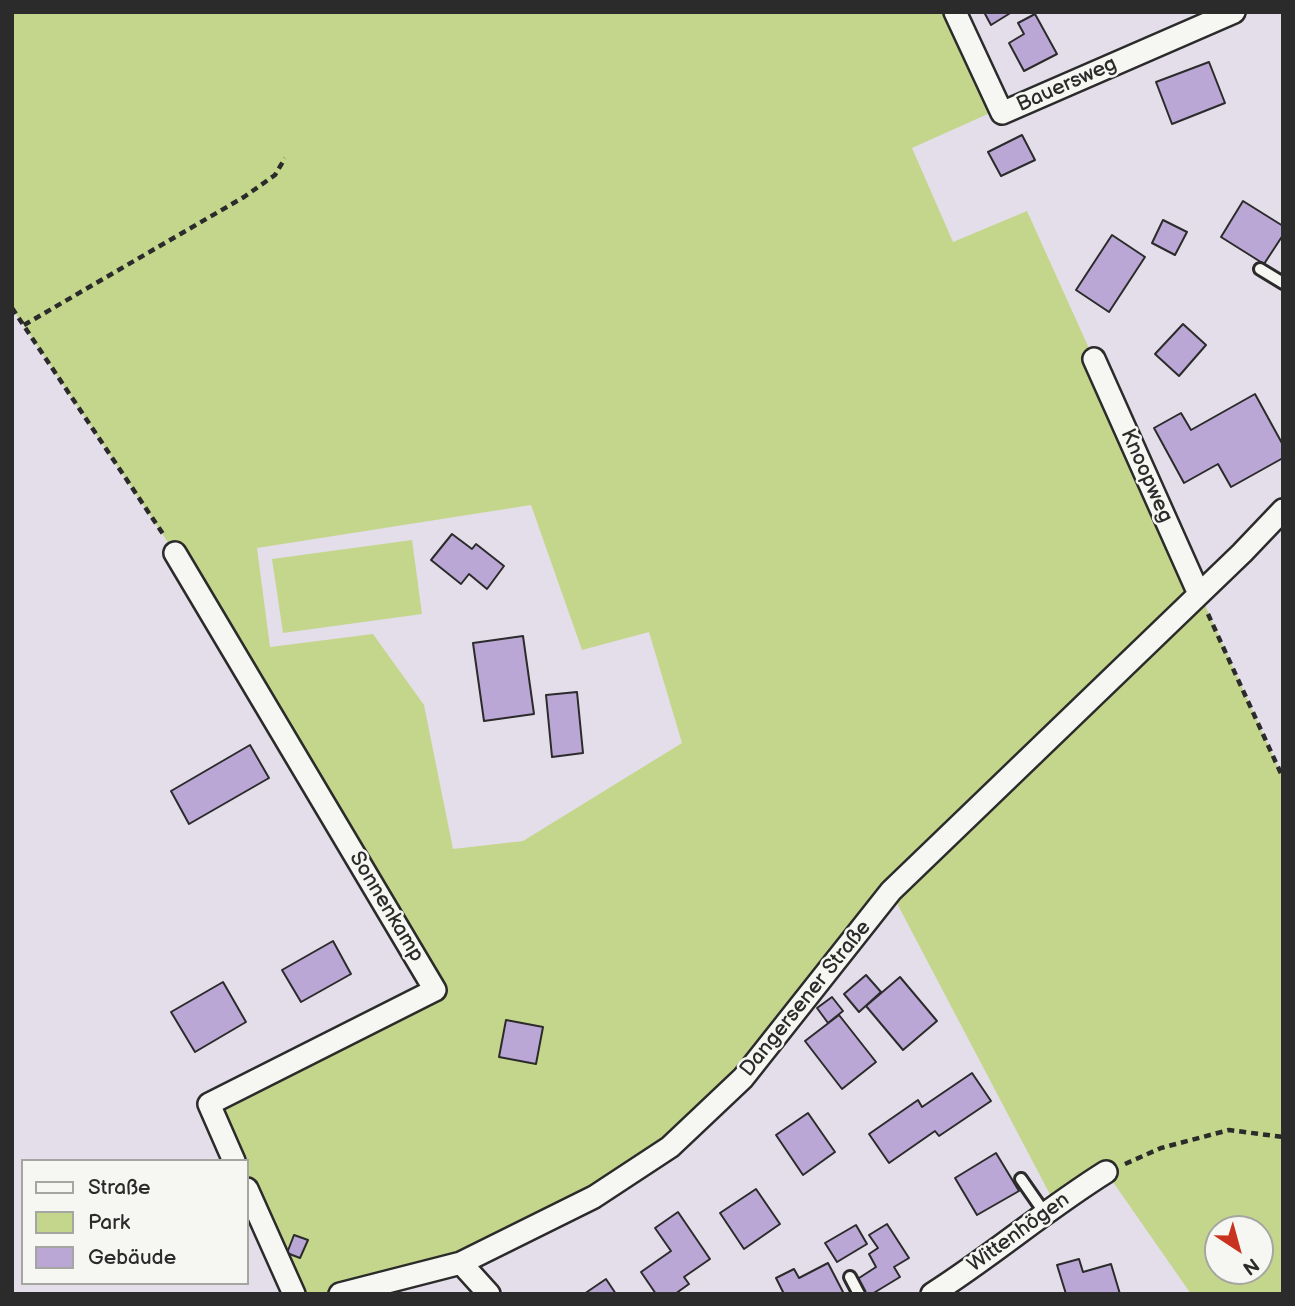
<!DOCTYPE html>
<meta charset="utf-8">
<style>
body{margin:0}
#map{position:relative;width:1295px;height:1306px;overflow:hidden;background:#e4deea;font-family:"Balsamiq Sans",sans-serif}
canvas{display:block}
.frame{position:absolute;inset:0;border:14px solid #2b2b2b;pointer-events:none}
.legend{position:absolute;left:21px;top:1159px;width:228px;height:126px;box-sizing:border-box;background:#f6f6f2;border:2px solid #a5a5a2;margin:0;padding:9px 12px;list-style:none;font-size:21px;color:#2b2b2b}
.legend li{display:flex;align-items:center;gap:14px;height:35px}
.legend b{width:35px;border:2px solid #a5a5a2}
.north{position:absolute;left:1204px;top:1215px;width:70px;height:70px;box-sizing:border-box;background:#f6f6f2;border:2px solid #a5a5a2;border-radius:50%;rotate:144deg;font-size:19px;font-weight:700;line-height:28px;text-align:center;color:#2b2b2b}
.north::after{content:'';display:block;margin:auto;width:24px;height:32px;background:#c8321e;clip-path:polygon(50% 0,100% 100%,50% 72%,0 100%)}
</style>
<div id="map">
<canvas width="1295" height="1306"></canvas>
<div class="frame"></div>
<ul class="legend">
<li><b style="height:9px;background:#f6f6f2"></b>Straße</li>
<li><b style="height:19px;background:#c4d68b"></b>Park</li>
<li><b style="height:19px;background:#bba7d6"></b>Gebäude</li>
</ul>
<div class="north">N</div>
</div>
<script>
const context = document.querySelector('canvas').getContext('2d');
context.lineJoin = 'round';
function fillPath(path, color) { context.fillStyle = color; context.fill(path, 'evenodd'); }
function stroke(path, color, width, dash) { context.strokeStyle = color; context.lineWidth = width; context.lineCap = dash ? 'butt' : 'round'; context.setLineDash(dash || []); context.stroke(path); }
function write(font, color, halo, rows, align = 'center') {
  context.font = font + ' "Balsamiq Sans",sans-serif'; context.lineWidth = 5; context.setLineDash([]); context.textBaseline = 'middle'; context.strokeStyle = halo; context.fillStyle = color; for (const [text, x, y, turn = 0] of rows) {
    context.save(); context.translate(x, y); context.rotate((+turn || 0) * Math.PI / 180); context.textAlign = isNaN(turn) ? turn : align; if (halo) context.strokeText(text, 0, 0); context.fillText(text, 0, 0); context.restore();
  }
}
fillPath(new Path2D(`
 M12 12H957L999 109 912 148 953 242 1027 211 1283 778V1294H1191L1106 1172 1055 1204 891 892 670 1147 461 1263 340 1294H294L247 1189V1161H234L209 1104 435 990 175 553 12 308ZM531 505 582 650 649 632 682 743 523 841 453 849 424 705 373 634 270 647 257 548ZM1218 1229H1260V1271H1218Z
 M412 540 422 614 283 633 272 559Z`), '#c4d68b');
const building = new Path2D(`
 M984 12H1012L991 25Z
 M1035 14 1057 54 1024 71 1009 43 1024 34 1018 23Z
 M1209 62 1225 103 1172 124 1156 82Z
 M1022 135 1035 160 1001 176 988 152Z
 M1243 201 1283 226V235L1264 264 1221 237Z
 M1163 220 1187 232 1175 255 1152 243Z
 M1112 235 1145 257 1109 312 1076 290Z
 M1183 324 1206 345 1179 376 1155 354Z
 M1255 394 1283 445V458L1231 487 1218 464 1184 483 1154 428 1181 413 1191 430Z
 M452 534 472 549 476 544 504 566 487 589 469 574 461 584 431 560Z
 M523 636 534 714 484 721 473 643Z
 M577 692 583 753 552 757 546 695Z
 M250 745 269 778 189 824 171 791Z
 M333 941 351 974 301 1002 282 970Z
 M866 975 881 992 859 1012 844 994Z
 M900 977 937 1021 903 1050 866 1006Z
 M223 982 246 1022 195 1052 171 1012Z
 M832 997 843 1011 828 1023 817 1008Z
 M839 1015 876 1062 842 1089 805 1041Z
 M506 1020 543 1027 536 1064 499 1057Z
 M972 1073 991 1101 939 1136 935 1131 889 1163 869 1134 918 1100 922 1107Z
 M808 1113 835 1152 803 1175 776 1135Z
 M996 1153 1019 1191 977 1215 955 1178Z
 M756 1189 780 1224 744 1249 720 1213Z
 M678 1212 710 1259 684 1277 689 1284 675 1294H656L641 1272 671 1251 655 1228Z
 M887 1224 909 1258 894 1267 900 1277 872 1294H865L856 1280 876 1267 869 1254 878 1248 869 1235Z
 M856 1225 867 1244 837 1262 825 1243Z
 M294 1235 308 1240 300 1258 287 1253Z
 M1079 1259 1083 1272 1111 1264 1120 1294H1066L1057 1265Z
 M828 1263 843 1292 840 1294H784L776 1278 794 1269 799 1278Z
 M606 1279 616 1294H584Z`);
fillPath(building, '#bba7d6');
stroke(building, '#2b2b2b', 2);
const lane = new Path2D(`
 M1260 269 1283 283
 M1021 1179 1044 1212
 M850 1277 859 1294`);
const street = new Path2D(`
 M955 12 1002 113 1234 12
 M1094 359 1199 594
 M175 553 435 990 209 1104 234 1161
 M247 1189 294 1294
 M461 1263 489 1294
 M340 1294 461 1263 594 1197 670 1147 743 1078 891 891 1242 553 1283 510
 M932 1294C992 1256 1045 1210 1106 1172`);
stroke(lane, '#2b2b2b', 16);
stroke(street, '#2b2b2b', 26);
stroke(new Path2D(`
 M12 308 163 534
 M24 325 244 197 275 175 285 158
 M1208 614 1283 778
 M1125 1164 1161 1148 1229 1130 1283 1137`), '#2b2b2b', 4.5, [7, 5]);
stroke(lane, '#f6f6f2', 10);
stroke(street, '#f6f6f2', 21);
write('21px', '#2b2b2b', '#f6f6f2', [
 ["Bauersweg",1067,85,-24],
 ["Knoopweg",1146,476,66],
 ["Sonnenkamp",386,907,59],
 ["Dangersener Straße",806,999,-51],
 ["Wittenhögen",1019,1233,-36]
]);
</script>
